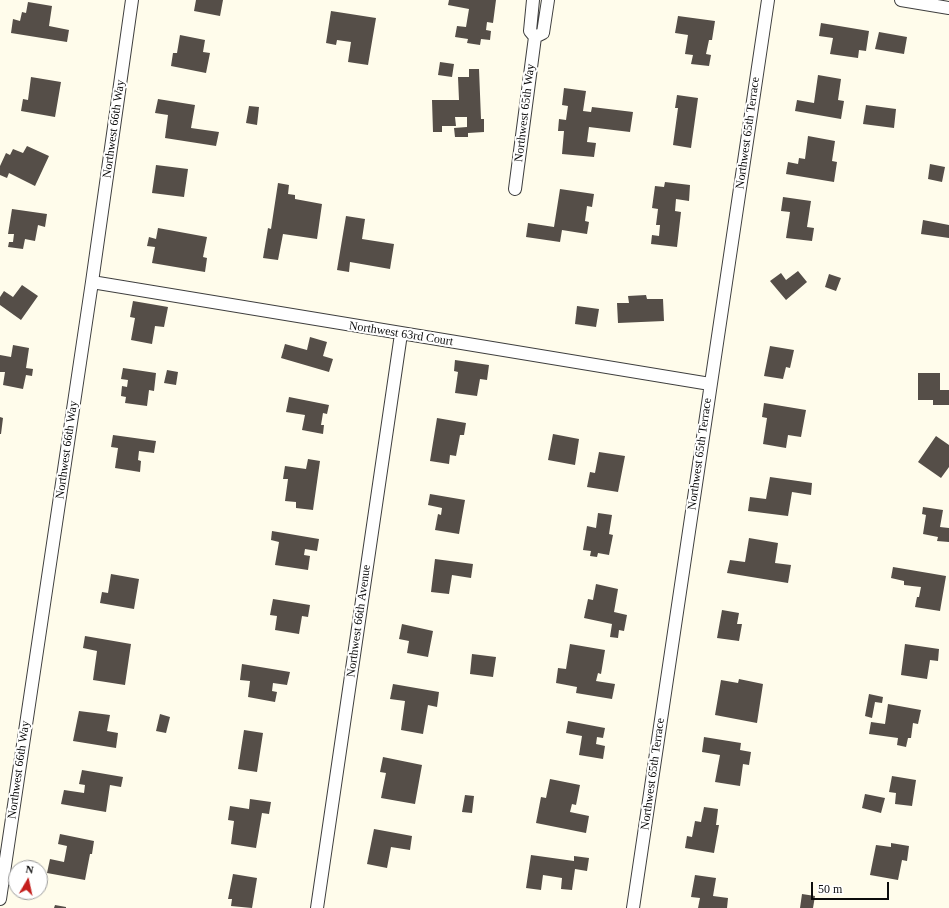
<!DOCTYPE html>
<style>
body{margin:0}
#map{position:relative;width:949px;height:908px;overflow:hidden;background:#fffceb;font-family:Georgia,serif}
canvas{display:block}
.north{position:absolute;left:8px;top:860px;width:40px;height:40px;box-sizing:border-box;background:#fff;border:1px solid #9e9e9e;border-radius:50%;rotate:9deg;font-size:11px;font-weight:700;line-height:16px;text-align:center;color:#0c0c0c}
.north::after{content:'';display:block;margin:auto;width:14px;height:18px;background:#c41e1c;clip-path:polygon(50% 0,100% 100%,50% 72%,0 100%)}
.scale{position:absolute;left:811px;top:882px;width:78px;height:18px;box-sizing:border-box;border:2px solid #0c0c0c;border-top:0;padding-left:5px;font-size:12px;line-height:14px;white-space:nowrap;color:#0c0c0c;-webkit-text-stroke:3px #fff;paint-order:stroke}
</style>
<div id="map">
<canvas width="949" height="908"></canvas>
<div class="north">N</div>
<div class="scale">50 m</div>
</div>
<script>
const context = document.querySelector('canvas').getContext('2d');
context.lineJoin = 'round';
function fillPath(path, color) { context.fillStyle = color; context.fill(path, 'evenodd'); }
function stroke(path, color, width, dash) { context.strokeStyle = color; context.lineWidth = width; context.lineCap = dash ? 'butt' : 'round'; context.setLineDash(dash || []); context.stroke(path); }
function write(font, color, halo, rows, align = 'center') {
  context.font = font + ' Georgia,serif'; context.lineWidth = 4; context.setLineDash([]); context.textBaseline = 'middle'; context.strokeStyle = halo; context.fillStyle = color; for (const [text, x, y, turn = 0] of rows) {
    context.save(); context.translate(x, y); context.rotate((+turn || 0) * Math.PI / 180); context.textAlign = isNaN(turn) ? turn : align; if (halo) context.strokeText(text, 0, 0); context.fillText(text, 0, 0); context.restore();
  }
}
fillPath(new Path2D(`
 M196 0H223L220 16 194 11Z
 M449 0H496L493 23 487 22 486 30 491 31 490 40 481 39 480 45 467 43 468 39 455 37 457 26 466 27 469 9 448 5Z
 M28 2 52 6 49 26 69 30 67 42 11 33 13 19 20 21 22 12 26 13Z
 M331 11 376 18 368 65 348 62 351 42 337 40 336 45 326 43Z
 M678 16 715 21 712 40H709L706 54 711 55 709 66 691 64 693 55 685 54 688 35 675 33Z
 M821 23 869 31 866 51 859 50 858 58 830 54 833 38 819 36Z
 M879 32 907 37 904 54 875 49Z
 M180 35 205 40 203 52 210 53 206 73 171 66 173 53H177Z
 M440 62 454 64 452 77 438 75Z
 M469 69H479L481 119H484V132L468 133V137H455L454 128 467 127V117H455L456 126H442V132H433L432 100H459L458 77H469Z
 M818 75 841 79 838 100 844 101 841 119 795 111 797 100 814 103Z
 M31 77 61 82 55 117 21 111 23 99 28 100Z
 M564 88 586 91 583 111 591 112 592 107 633 112 630 132 589 127 587 142 596 143 594 157 562 154 564 131H558L559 119 566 120 568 106 562 105Z
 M677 95 698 98 691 148 673 145 678 108H675Z
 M158 99 195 105 191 128 219 132 216 146 165 138 168 115 155 113Z
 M866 105 896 109 894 128 863 124Z
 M249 106 259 107 257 125 246 123Z
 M808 136 835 141 832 161 837 162 834 182 786 174 788 162 798 164 799 158 805 159Z
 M27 146 49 156 35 186 9 173 7 178 0 175V166L6 153 10 155 13 149 23 153Z
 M930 164 945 167 942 182 928 179Z
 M156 165 188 169 184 197 152 193Z
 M665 182 690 185 689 201 676 199 675 211 681 212 677 247 651 244 652 235 659 236 660 225H656L658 209 652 208 655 186 664 187Z
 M278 183 289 185 288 194 295 195V199L322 204 317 239 283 234 278 260 263 258 268 228 271 229Z
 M560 189 594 194 592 207 587 206 585 221 589 222 587 234 562 230 560 242 526 237 528 223 554 227Z
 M783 197 811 201 807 227 814 228 812 241 786 238 790 212 781 211Z
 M12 209 47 214 45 227 38 225 35 241 25 239 23 249 8 247 9 242H13L14 234H8Z
 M346 216 365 219 362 239 394 244 390 269 350 262 349 272 337 270Z
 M923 220 949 225V238L921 234Z
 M158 228 207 237 203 257 207 258 205 272 152 263 155 247 147 246 149 237 156 239Z
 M798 271 807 282 786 300 770 281 781 273 786 280Z
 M829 274 841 278 836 291 825 287Z
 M22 285 38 296 21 320 0 305V297L4 291 13 297Z
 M646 295 647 299H663L664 321 618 323 617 303H629L628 296Z
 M133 301 168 307 164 327 155 326 152 344 131 340 135 318 130 317Z
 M577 306 599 309 596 327 575 324Z
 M310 337 327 342 323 356 333 359 329 372 281 358 285 344 307 350Z
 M13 345 29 348 26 368 33 369 32 376 26 375 23 389 3 385 5 372H0V355L11 357Z
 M770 346 794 350 790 368 786 367 783 379 764 376Z
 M455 360 489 365 487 380 480 379 477 396 455 393 458 372 454 371Z
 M123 368 156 373 154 391 149 390 147 406 125 403 126 397 121 396 122 386 127 387 128 380 121 379Z
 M167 370 178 372 176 385 164 383Z
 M918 373H940V390H949V405H933V400H918Z
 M289 397 329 405 327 414 323 413 321 425H324L323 434 302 430 305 415 286 412Z
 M764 403 806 410 801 437 788 435 786 448 763 444 767 418 762 417Z
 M0 417 3 418 1 434H0Z
 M437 418 466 423 464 435H460L456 456 450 455 449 464 430 461Z
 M553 434 579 439 575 465 548 460Z
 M113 435 156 441 154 453 139 451 138 460 141 461 140 472 115 468 118 448 111 447Z
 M936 436 949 445V467L941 478 918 462Z
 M599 452 625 456 618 492 587 487 590 472 595 473Z
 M308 459 320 461 313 510 296 508V502L285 501 288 479H283L285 466 306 469Z
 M770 477 812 483 811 495 792 492 788 516 748 511 750 497 766 499Z
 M430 494 465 500 459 534 435 530 438 514 441 515 442 508 428 505Z
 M923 507 943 510 940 527 949 528V542L937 541 938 537 923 534 926 515 922 514Z
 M598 513 612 515 609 534 613 535 609 555 598 553 597 557 590 556 591 551 583 550 587 526 596 528Z
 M272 531 319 539 317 551 305 549 304 555 310 556 308 570 275 565 279 542 271 540Z
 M749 538 778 543 775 563 791 565 788 583 727 573 730 560 745 562Z
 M435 559 473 564 471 578 452 575 449 594 431 592Z
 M893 567 946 576 940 611 915 607 917 597H919L921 587 904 585V581L891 578Z
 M111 574 139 579 134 609 100 603 102 592 108 593Z
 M596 584 618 589 614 612 627 615 624 631 619 630 618 638 610 637 612 624 584 618 588 599 593 600Z
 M273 599 310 605 308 617 302 616 299 634 275 630 277 616 270 615Z
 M722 610 739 613 737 624H742L739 641 717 638Z
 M402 624 433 631 428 657 407 653 409 641 399 639Z
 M85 636 131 644 125 685 93 680 97 651 83 648Z
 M570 644 605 650 601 674 598 673 596 681 615 684 612 699 576 693 577 687 556 683 558 668 566 669Z
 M905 644 939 649 938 661 930 660 927 679 901 675Z
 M472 654 496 657 493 677 470 674Z
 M242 664 290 672 287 685 273 683 272 691 277 692 275 702 248 697 250 681 240 680Z
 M739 679 763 684 757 723 715 715 721 680 738 683Z
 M393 684 439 692 437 707 428 705 423 734 401 730 405 701 390 699Z
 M869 694 883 697 882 703 875 702 872 718 865 716Z
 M888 704 921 710 918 724 913 723 911 738H908L906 747 897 745 898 738 869 734 871 722 885 724Z
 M79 711 110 715 107 731 118 733 116 748 73 741Z
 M160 714 170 717 166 733 156 731Z
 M568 721 605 728 603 738 597 737 596 744 605 746 603 759 579 755 582 736 566 733Z
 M244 730 263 733 257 772 238 769Z
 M704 737 741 743 740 750 751 752 749 765 743 764 740 786 715 782 720 755 702 752Z
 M383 757 422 765 415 804 381 798 386 773 380 772Z
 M82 770 123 777 121 787 110 785 106 812 61 804 64 790 84 793 85 785 79 784Z
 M892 776 916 780 912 806 895 804 896 793 889 792Z
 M550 779 580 785 576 805 572 804 570 812 589 816 586 833 536 823 541 797 546 798Z
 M865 794 885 798 881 813 862 808Z
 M465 795 474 796 472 813 462 812Z
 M250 799 271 802 269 814 262 813 256 848 231 844 234 821 228 820 230 806 249 809Z
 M704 807 718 809 716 825H719L714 853 685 848 687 836 692 837 695 821 701 822Z
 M374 829 412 836 410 850 391 847 387 868 367 864Z
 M60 834 94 841 92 854H90L85 880 47 873 50 859 64 862 67 846 58 844Z
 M891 843 909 846 907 861 902 860 898 880 870 875 876 845 891 847Z
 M531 855 574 861V856L589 858 587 871 575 869 572 890 561 889 562 878 543 875 541 890 526 888Z
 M233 874 257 878 252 908 231 906 232 899H228Z
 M695 875 716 878 713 896 728 898 727 908H698L700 898 691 897Z
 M802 894 815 896 813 908H800Z
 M55 905 66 907V908H54Z`), '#554e48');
const minor = new Path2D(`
 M901 0 949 8
 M535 37 543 33 548 0
 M515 189 535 37 530 31 533 0
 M92 282 710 384
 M0 899 92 282 132 0
 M317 908 401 334
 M633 908 768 0`);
stroke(minor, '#3f3f3f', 14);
stroke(minor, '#fff', 12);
write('12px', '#0c0c0c', '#fff', [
 ["Northwest 65th Way",525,113,-83],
 ["Northwest 66th Way",114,129,-82],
 ["Northwest 65th Terrace",748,133,-82],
 ["Northwest 63rd Court",401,334,9],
 ["Northwest 66th Way",67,450,-82],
 ["Northwest 65th Terrace",700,454,-82],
 ["Northwest 66th Avenue",359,621,-82],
 ["Northwest 66th Way",19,770,-82],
 ["Northwest 65th Terrace",653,774,-82]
]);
</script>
